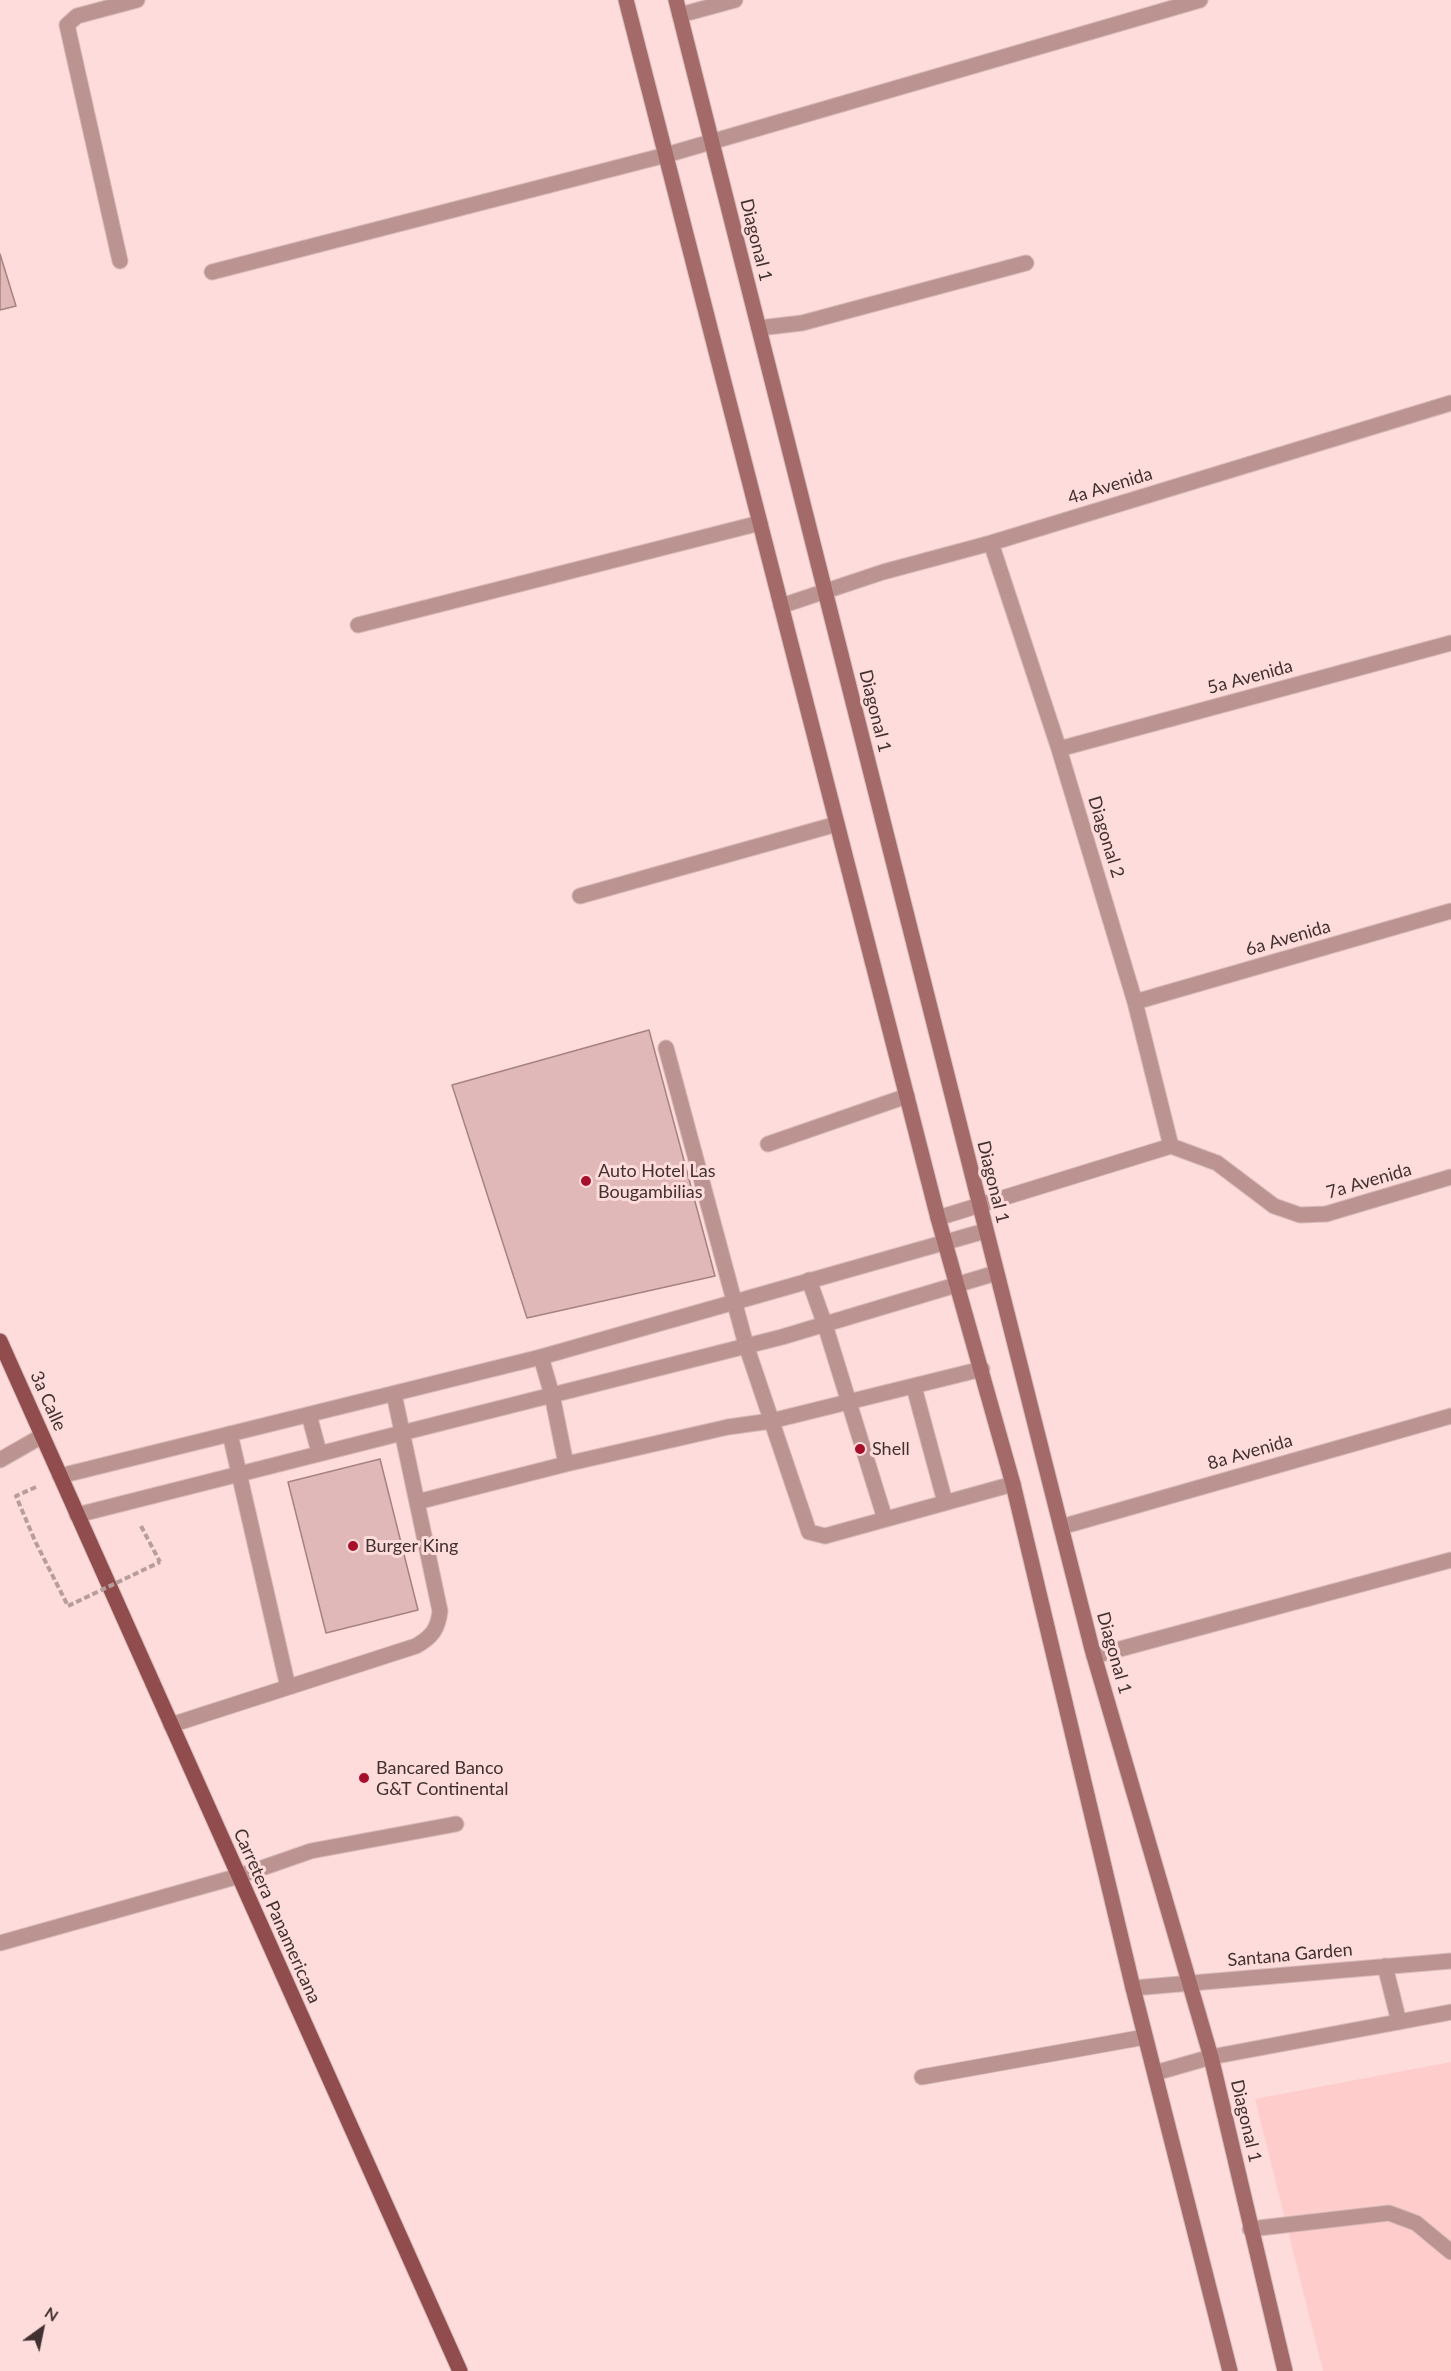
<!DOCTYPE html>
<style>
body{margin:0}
#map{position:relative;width:1451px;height:2371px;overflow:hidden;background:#fddcdb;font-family:Lato,sans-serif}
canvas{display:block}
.north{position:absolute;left:12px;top:2299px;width:60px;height:60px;-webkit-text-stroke:4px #fddcdb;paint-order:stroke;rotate:33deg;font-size:16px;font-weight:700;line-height:24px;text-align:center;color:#413231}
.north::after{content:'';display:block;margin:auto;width:21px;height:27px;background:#413231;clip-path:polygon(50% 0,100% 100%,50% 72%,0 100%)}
</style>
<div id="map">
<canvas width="1451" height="2371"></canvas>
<div class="north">N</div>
</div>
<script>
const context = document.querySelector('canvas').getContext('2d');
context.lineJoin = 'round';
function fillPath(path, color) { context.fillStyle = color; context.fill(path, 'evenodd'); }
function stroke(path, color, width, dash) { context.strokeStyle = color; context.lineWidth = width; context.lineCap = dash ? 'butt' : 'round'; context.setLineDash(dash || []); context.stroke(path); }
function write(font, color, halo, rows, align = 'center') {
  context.font = font + ' Lato,sans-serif'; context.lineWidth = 6; context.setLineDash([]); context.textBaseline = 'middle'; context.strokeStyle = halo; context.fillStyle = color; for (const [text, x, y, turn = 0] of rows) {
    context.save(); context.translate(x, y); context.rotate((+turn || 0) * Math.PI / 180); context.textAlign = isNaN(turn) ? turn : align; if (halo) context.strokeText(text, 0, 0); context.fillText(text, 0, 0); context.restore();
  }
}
fillPath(new Path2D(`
 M1451 2062V2371H1323L1255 2099Z`), '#fecdcb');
const building = new Path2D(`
 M0 254 16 306 0 310Z
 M649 1030 715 1276 527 1318 452 1085Z
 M380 1459 418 1610 326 1633 288 1482Z`);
fillPath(building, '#dfb8b7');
stroke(building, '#a68280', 1.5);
const service = new Path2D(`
 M212 272 666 155
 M759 328 802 323 1026 263
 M666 1048 746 1345 809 1532 825 1536 1013 1484
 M768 1144 907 1096
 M809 1280 825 1325 885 1519
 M541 1357 552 1395 566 1464
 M914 1387 945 1502
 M230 1434 288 1687
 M0 1460 42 1436
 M417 1502 566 1464 728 1427 771 1421 982 1369
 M171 1725 416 1646C432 1637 438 1629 440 1611L394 1394
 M239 1876 311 1851 456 1824
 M922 2077 1145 2037
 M1250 2229 1389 2213 1416 2223 1451 2252`);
const minor = new Path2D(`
 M680 15 735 0
 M666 155 1200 0
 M120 261 67 25 77 16 137 0
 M991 543 1059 749 1135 1002 1171 1146
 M781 606 883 572 991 543 1451 403
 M358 625 760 523
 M1059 749 1451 643
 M580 896 837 824
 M1135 1002 1451 911
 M1171 1146 1217 1163 1274 1206 1300 1215 1326 1214 1451 1177
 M938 1218 1171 1146
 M309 1415 319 1452
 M60 1476 541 1357 985 1231
 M77 1515 782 1337 996 1273
 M1061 1527 1451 1416
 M1094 1656 1451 1560
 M0 1943 239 1876
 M1385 1966 1399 2022
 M1133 1988 1451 1961
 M1155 2073 1211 2057 1451 2012`);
const secondary = new Path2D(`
 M626 0 938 1218 1013 1484 1133 1988 1230 2371
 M676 0 1061 1527 1092 1649 1211 2057 1285 2371`);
const primary = new Path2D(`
 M0 1341 460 2371`);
stroke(service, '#d7bab9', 17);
stroke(minor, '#d7bab9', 17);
stroke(secondary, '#d7bab9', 17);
stroke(primary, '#d7bab9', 17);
stroke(new Path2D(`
 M36 1487 16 1496 35 1541 68 1606
 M141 1526 160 1562`), '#b79d9c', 4, [6, 3]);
stroke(service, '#bb9391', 15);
stroke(minor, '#bb9391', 15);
stroke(secondary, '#a36a69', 15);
stroke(primary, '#914d4d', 15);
stroke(new Path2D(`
 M68 1606 160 1562`), '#b79d9c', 4, [6, 3]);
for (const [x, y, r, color] of [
 [586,1181,6,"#a70e2a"],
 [860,1449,6,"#a70e2a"],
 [353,1546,6,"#a70e2a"],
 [364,1778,6,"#a70e2a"]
]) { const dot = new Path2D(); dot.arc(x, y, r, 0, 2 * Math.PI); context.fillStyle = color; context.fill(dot); stroke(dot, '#fddcdb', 2); }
write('18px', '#413231', '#fddcdb', [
 ["Diagonal 1",756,240,76],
 ["4a Avenida",1110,486,-17],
 ["5a Avenida",1250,677,-15],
 ["Diagonal 1",875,711,76],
 ["Diagonal 2",1106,837,73],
 ["6a Avenida",1288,938,-16],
 ["7a Avenida",1369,1181,-16],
 ["Diagonal 1",993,1182,76],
 ["3a Calle",48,1401,66],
 ["8a Avenida",1250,1452,-16],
 ["Diagonal 1",1114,1653,74],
 ["Carretera Panamericana",277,1916,66],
 ["Santana Garden",1290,1955,-5],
 ["Diagonal 1",1246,2121,77]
]);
write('18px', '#413231', '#fddcdb', [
 ["Auto Hotel Las",598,1171],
 ["Bougambilias",598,1192],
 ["Shell",872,1449],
 ["Burger King",365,1546],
 ["Bancared Banco",376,1768],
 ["G&T Continental",376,1789]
], 'left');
</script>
